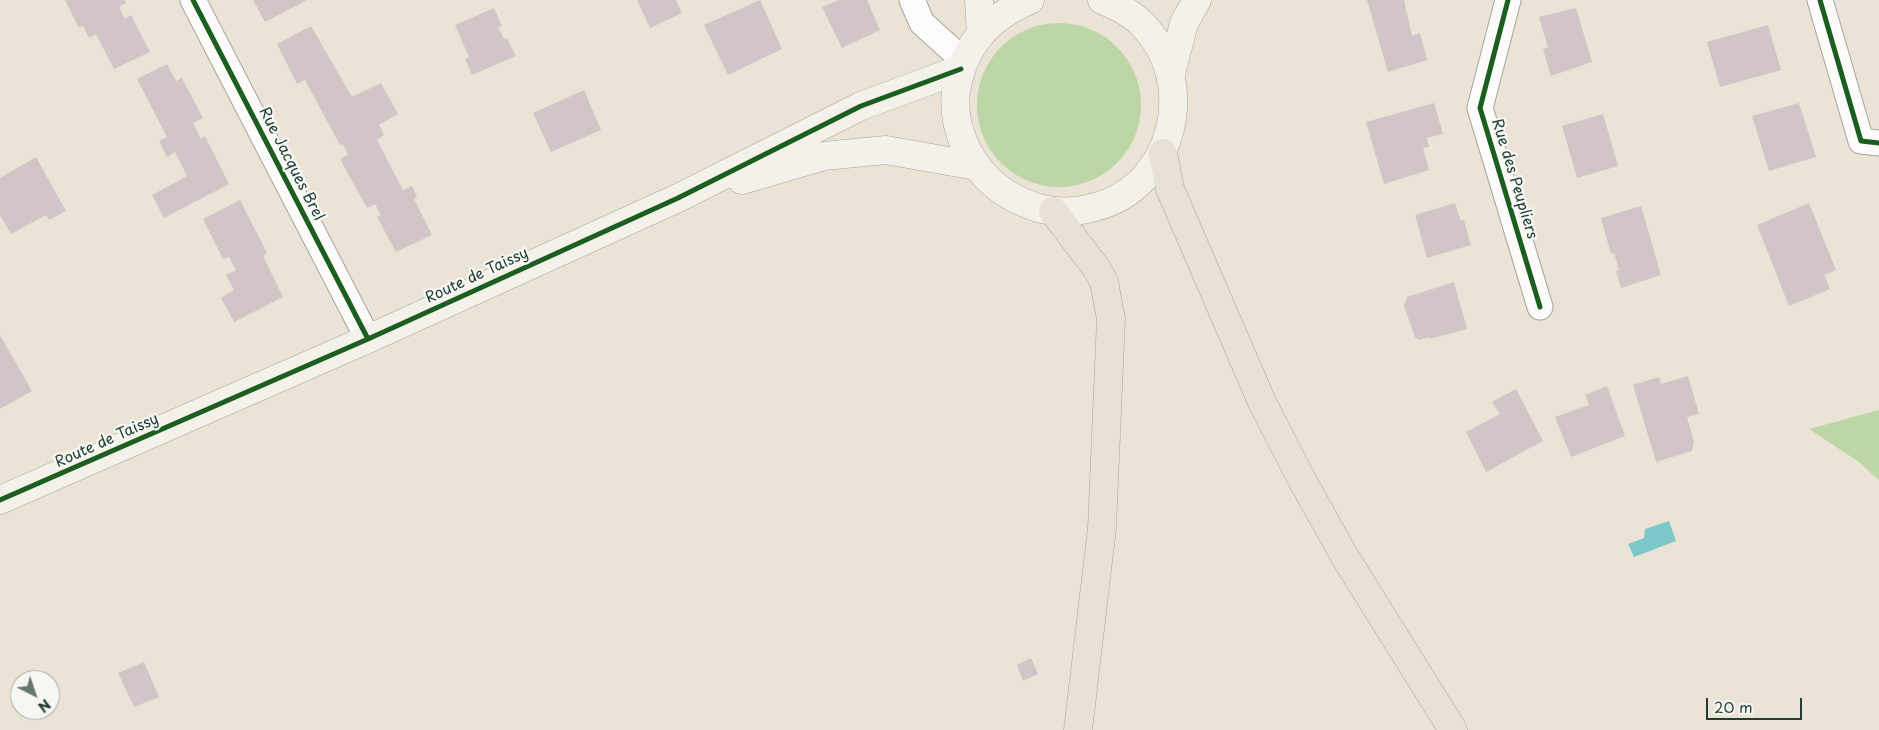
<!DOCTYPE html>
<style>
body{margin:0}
#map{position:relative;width:1879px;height:730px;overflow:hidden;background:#ebe3d6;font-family:"Playpen Sans",sans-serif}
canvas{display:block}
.north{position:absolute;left:10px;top:670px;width:50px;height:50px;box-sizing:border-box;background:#f6f6f2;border:1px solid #a0aca6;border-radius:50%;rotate:139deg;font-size:14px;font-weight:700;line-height:20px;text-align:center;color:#1f3d34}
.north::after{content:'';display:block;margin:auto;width:18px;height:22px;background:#66776d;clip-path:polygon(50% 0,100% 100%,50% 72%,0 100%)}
.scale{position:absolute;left:1706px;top:698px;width:96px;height:22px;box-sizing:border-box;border:2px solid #1f3d34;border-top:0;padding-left:6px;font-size:15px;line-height:18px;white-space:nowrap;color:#1f3d34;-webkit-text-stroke:4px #f6f6f2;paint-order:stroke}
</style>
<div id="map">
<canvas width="1879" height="730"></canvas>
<div class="north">N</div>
<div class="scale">20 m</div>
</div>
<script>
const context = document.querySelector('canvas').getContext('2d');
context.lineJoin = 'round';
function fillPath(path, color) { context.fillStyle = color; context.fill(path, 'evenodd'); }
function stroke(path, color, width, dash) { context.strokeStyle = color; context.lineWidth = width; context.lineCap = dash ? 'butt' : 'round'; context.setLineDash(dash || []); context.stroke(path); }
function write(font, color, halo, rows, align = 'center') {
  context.font = font + ' "Playpen Sans",sans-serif'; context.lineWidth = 4.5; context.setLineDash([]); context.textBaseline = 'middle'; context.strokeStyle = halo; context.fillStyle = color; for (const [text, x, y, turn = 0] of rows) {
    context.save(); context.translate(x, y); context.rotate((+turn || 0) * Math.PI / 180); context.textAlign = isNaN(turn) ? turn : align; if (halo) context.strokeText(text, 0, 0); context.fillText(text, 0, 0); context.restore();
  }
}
fillPath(new Path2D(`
 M977 105a82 82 0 1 1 164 0a82 82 0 1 1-164 0Z
 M1879 410V480L1859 462 1809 429Z`), '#bcd6a6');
fillPath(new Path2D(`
 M1669 521 1676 541 1634 557 1628 544 1644 538 1645 529Z`), '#7dc8ca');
fillPath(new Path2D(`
 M65 0H125L126 3 119 7 125 19 131 15 150 52 114 69 96 34 89 38 83 26 79 28Z
 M253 0H307L265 22Z
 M637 0H676L682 13 650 28Z
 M760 0 782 49 728 75 704 25Z
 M839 0H867L880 30 842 48 822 7Z
 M1367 0H1404L1412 36 1420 33 1427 60 1388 72Z
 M494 8 502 26 498 27 504 39 507 38 516 56 472 75 465 59 469 57 455 25Z
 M1576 8 1592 62 1551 76 1543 49 1548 47 1539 17Z
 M1768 25 1781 70 1720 87 1707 42Z
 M311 26 352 97 381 83 398 114 379 125 384 135 377 140 403 190 412 186 417 197 414 199 432 235 396 252 377 217 381 215 375 204 367 208 340 159 348 155 343 144 340 145 305 80 297 84 277 44Z
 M167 64 176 81 182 78 203 118 193 123 201 139 205 136 229 184 164 218 152 195 187 176 175 152 167 157 159 141 167 137 137 79Z
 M584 90 601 130 551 152 533 113Z
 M1434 103 1443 134 1427 138 1429 147 1423 148 1429 170 1384 184 1366 122Z
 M1799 103 1816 157 1769 171 1752 116Z
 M1603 114 1618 166 1577 178 1562 126Z
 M36 157 66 211 49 220 46 215 11 234 0 215V178Z
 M240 200 267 253 263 256 283 297 234 322 221 298 234 290 226 275 236 270 229 257 223 259 203 219Z
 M1455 203 1461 221 1464 220 1471 245 1427 258 1415 215Z
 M1809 203 1836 270 1824 275 1830 289 1789 306 1757 225Z
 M1641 206 1661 275 1621 288 1616 271 1619 270 1614 253 1611 254 1601 218Z
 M1454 282 1467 329 1430 339 1429 337 1419 340 1415 337 1404 306 1407 297Z
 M0 335 32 391 0 409Z
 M1688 376 1699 414 1687 417 1694 442 1692 451 1656 462 1633 385 1659 377 1661 384Z
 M1607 386 1625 436 1571 457 1555 417 1589 405 1585 395Z
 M1516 389 1543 441 1486 472 1466 432 1500 414 1492 402Z
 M1031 658 1038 674 1023 681 1017 665Z
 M144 662 159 697 134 707 118 673Z`), '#d2c5c8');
const street = new Path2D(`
 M193 0 368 339
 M912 0 922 23 964 61
 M1508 0 1480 108 1540 307
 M1820 0 1861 141 1879 143`);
const secondary = new Path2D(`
 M979 0 981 34
 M1030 0C988 18 963 46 956 92 952 124 966 156 987 178 1003 194 1021 203 1042 209 1060 213 1077 212 1095 207 1174 187 1199 83 1143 25 1132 13 1117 6 1102 0
 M1171 74 1184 23 1197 0
 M742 180 824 156 886 150 976 166
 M0 500 368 339 678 198 861 106 961 69`);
const highway = new Path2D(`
 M1163 153 1170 189 1262 402 1302 480 1345 557 1453 730
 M1053 211 1097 269 1104 282 1111 319 1102 528 1078 730`);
stroke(street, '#a6a59d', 27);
stroke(secondary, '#a6a59d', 29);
stroke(highway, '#a6a59d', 29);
stroke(street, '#fcfbf9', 25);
stroke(secondary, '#f4f1ea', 28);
stroke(highway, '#e8e1d5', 28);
stroke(new Path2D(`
 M193 0 368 339
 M1508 0 1480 108 1540 307
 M1820 0 1861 141 1879 143
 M0 500 368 339 678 198 861 106 961 69`), '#1b5e20', 5);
write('15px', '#1f3d34', '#f6f6f2', [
 ["Rue Jacques Brel",291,164,63],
 ["Rue des Peupliers",1514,179,73],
 ["Route de Taissy",477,276,-25],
 ["Route de Taissy",107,441,-24]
]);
</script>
